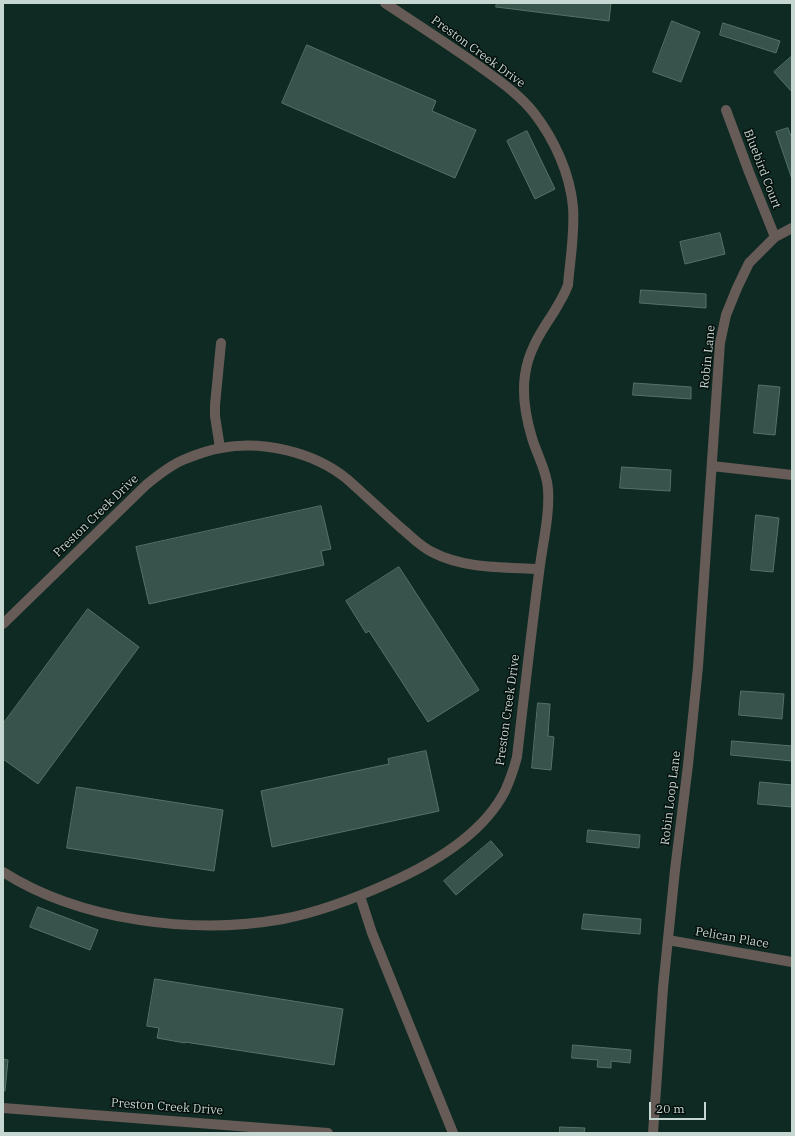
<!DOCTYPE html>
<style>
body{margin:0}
#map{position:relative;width:795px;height:1136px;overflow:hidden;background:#0e2a23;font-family:"IBM Plex Serif",serif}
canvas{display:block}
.frame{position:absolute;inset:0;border:4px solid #c6d6d1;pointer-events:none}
.scale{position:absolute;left:649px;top:1102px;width:57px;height:18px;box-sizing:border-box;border:2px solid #c6d6d1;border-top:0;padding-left:5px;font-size:12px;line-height:14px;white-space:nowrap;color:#c6d6d1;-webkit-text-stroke:3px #05100d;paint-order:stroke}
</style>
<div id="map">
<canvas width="795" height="1136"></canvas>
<div class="frame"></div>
<div class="scale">20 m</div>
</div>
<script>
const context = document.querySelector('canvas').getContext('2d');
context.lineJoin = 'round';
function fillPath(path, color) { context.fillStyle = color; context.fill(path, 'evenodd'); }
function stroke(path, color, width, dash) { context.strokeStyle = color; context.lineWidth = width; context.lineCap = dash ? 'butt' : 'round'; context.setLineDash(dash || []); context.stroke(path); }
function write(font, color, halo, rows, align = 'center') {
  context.font = font + ' "IBM Plex Serif",serif'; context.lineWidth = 3; context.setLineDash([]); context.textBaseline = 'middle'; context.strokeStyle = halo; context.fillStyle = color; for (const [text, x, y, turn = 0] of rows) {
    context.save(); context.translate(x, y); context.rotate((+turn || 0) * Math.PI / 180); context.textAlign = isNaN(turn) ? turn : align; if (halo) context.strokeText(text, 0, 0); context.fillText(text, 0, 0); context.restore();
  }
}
const building = new Path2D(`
 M497 3H611L609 21 496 7Z
 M672 21 700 32 681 82 653 72Z
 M723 23 780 41 776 53 720 35Z
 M307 45 436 101 432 111 476 130 455 178 282 103Z
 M792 56V92L774 72Z
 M788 128 792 139V179L776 132Z
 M527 131 555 189 535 199 507 141Z
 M720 233 725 254 685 264 680 242Z
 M641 290 706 294V308L640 303Z
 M634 383 691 387V399L633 395Z
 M759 385 780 387 775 435 754 433Z
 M622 467 671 470 670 491 620 488Z
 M321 506 331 549 321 551 324 565 149 604 136 547Z
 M756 515 779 518 773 572 751 570Z
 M399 567 479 690 428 722 369 631 366 633 346 601Z
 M88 609 139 647 38 784 3 759V724Z
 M741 691 784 694 782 719 739 715Z
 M538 703 550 704 548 736 554 737 551 770 532 768Z
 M732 741 792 746V761L731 755Z
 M426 751 439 811 272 847 261 791 389 764 388 759Z
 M760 782 792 785V807L758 804Z
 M77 787 223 810 214 871 67 848Z
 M588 830 640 835 639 848 587 842Z
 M491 841 503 855 456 895 444 881Z
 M38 907 98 930 90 950 30 927Z
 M584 914 641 919 640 934 582 929Z
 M155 979 343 1009 334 1065 185 1042V1043L157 1038 159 1028 147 1026Z
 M573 1045 631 1050 630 1063 611 1061V1068L597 1067 598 1060 572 1058Z
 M3 1059 8 1060 5 1091H3Z
 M560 1127 585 1128 584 1133H560Z`);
fillPath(building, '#37534b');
stroke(building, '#557269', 1);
stroke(new Path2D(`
 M726 110 749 172 775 237
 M220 448 215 416V405L221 343
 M712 466 792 475
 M3 624 146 485C157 476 169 466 183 460 195 455 208 450 221 448 262 440 314 452 347 479 365 495 383 512 401 528 411 536 420 546 432 552 464 569 504 567 539 569
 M3 872C80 921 194 935 283 919 319 912 356 898 389 883 432 864 483 834 505 791 510 780 514 768 517 757 524 696 531 634 539 573 542 546 550 516 548 489 547 471 537 455 532 438 526 418 522 395 525 375 528 352 540 333 552 315 558 305 564 296 568 285 570 260 575 233 573 207 570 173 554 139 534 113 520 95 501 82 483 69 451 46 418 25 385 3
 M360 896 372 933 453 1133
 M668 940 792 962
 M3 1108 328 1133
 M653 1133 663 988 675 870 688 765 698 667 720 343 726 315 737 288 749 263 775 237 792 228`), '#665b56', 10);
write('12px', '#c6d6d1', '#05100d', [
 ["Preston Creek Drive",478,52,36],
 ["Bluebird Court",762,169,69],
 ["Robin Lane",708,357,-84],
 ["Preston Creek Drive",96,516,-44],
 ["Preston Creek Drive",508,710,-82],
 ["Robin Loop Lane",671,798,-83],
 ["Pelican Place",732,938,10],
 ["Preston Creek Drive",167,1107,4]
]);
</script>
